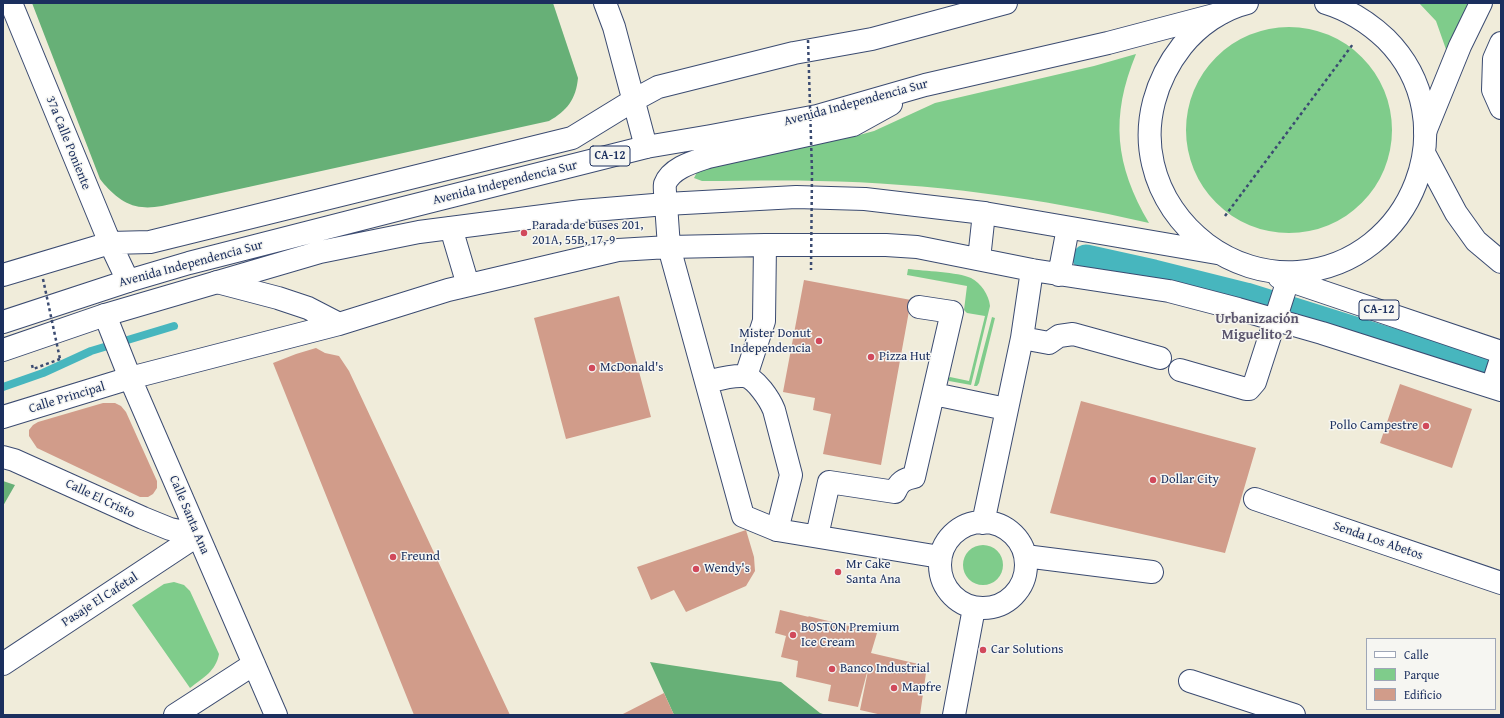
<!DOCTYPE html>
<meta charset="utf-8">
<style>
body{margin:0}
#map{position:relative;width:1504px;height:718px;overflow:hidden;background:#f0ecda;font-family:"Gentium Book Plus",serif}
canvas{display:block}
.frame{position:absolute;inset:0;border:4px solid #1b2f5e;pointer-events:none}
.legend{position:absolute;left:1366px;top:638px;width:130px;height:72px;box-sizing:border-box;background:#f6f6f2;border:1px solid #9ea6b7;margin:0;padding:5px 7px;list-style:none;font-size:12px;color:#1b2f5e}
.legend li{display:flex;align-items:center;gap:8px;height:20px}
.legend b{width:20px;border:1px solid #9ea6b7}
</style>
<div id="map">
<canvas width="1504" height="718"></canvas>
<div class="frame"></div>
<ul class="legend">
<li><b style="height:5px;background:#fff"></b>Calle</li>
<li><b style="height:11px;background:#7fcc8b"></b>Parque</li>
<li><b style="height:11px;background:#d19c8a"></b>Edificio</li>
</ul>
</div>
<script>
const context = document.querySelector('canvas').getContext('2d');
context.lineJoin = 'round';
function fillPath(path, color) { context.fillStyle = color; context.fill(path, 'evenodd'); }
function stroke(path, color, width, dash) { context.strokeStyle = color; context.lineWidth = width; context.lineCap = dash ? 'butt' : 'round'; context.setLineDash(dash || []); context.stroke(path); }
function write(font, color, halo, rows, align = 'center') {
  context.font = font + ' "Gentium Book Plus",serif'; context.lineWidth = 3; context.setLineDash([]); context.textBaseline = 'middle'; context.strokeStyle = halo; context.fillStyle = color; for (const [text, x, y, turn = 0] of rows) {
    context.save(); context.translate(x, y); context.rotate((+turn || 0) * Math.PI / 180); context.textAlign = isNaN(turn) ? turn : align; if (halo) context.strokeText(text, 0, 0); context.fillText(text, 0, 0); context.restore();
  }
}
fillPath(new Path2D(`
 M1419 3H1471L1448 55 1436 21Z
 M1186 130a103 103 0 1 1 206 0a103 103 0 1 1-206 0Z
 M1136 54C1110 117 1115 165 1149 223 1041 198 929 183 818 181 779 180 741 181 702 181L694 178 697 172 716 165 852 137 874 131 935 103 1094 66Z
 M908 269C924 271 958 272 971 278 981 283 989 295 990 306L971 385 949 381 948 379 950 377 969 381 985 316 967 313 964 310 967 286 907 275Z
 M992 317 995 318 979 383 977 386H974Z
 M963 565a20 20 0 1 1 40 0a20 20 0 1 1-40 0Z
 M174 582 184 585 190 591 219 654C216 671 203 678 190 688L132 605 164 584Z`), '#7fcc8b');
fillPath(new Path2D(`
 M32 3H553L578 78C576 99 567 111 549 121L162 206C155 207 148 208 142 207 125 206 110 192 100 179Z
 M3 481 15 485 3 506Z
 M650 662 781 682 820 713 826 715H674Z`), '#67b077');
stroke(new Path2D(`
 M3 387 43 373 91 351 174 326`), '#47b6be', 8);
stroke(new Path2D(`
 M1086 258 1154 273 1246 296 1501 376`), '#47b6be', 27);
fillPath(new Path2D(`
 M804 280 911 300 881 465 823 454 831 414 813 410 815 398 783 392Z
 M619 296 651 417 566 439 534 318Z
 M316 348 325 353 339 356 349 371 510 715H414L273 363 296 354Z
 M1400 384 1472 409 1452 468 1380 443Z
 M1081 401 1256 448 1225 553 1050 513Z
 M103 403H115L121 406 126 412 157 481V488L153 494 148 497H140L37 448 29 436V430L33 425 38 422Z
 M746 530 754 557 755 571 746 586 686 612 674 590 651 600 637 567Z
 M780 610 809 617 808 616 877 633 871 653 927 666 920 715H882L860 710 870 661 858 707 828 701 831 685 796 677 798 661 781 657 786 636 775 633Z
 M664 693 674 715H621Z`), '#d19c8a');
const minor = new Path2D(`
 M11 3 110 243 128 281
 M605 3 614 27 646 147
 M1501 43 1494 59 1493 90 1501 108
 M666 204 669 247 743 516 777 530 940 557
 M451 228 468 285
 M979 259 984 213
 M3 275 110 243 150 242 572 138 634 100 658 87 794 53 872 39 1006 3
 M1059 275 1068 228
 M217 282 278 298 308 308 339 324
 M105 315 130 378 276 715
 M1022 338 1049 343 1059 336 1073 334 1160 358
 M1180 370 1246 389H1249L1255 382 1288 280
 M746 376 764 321 765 245
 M707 382C719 379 731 375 744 376 756 378 770 400 774 410L791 475 777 530
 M1492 387 1501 359
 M934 394 1006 409
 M3 417 130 378 339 324 448 290 618 250 669 247 765 245H886L917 247 1032 270 1169 291 1238 309 1322 333 1501 390
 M3 457 14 460 143 518 170 529 198 535
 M1255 499 1501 583
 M940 565a43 43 0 1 1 86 0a43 43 0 1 1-86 0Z
 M983 523 1022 338 1032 270
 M817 536 829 482 895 492C899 482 904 479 914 477L952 312 919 307
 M1025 556 1152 572
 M3 664 198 535
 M1190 681 1294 715
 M175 715 254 664
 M954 715 974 608`);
const major = new Path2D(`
 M1425 132 1460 46 1481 3`);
const highway = new Path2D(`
 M1247 3C1222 9 1198 26 1182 46 1156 79 1143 122 1153 164 1168 229 1232 277 1298 272 1413 263 1468 121 1386 39 1369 23 1349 10 1326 3
 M1424 153 1456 213 1476 241 1501 262
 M666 204C666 198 664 190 665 184 671 168 693 162 708 157L853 125 891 104
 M1279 277 1501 352
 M3 322 128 281 189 263 404 208 646 147 711 136 817 116 925 85 1108 43 1222 13
 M3 350 105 315 320 252 419 232 582 211 666 204 796 197 865 199 984 213 1217 253`);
stroke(minor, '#3b4b71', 24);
stroke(major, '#3b4b71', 24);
stroke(highway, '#3b4b71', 24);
stroke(new Path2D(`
 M1225 216 1353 44
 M32 365 33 369 60 359`), '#3b4b71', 2.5, [3, 3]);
stroke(minor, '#fff', 22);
stroke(major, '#fff', 22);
stroke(highway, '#fff', 22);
stroke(new Path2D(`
 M808 40 812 172 811 270
 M43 279 60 359`), '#3b4b71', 2.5, [3, 3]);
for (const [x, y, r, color] of [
 [524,233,4,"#d1495b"],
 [819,341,4,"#d1495b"],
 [871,357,4,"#d1495b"],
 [592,368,4,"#d1495b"],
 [1426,426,4,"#d1495b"],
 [1153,480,4,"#d1495b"],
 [393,557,4,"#d1495b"],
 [696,569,4,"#d1495b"],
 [838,572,4,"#d1495b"],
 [793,635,4,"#d1495b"],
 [983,650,4,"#d1495b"],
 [832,669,4,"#d1495b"],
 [894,688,4,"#d1495b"]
]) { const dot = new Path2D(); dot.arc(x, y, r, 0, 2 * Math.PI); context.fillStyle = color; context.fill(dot); stroke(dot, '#f6f6f2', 1.5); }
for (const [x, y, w] of [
 [610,156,40],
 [1379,310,40]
]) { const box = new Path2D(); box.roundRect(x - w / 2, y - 10, w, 20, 3); context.fillStyle = '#f6f6f2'; context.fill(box); stroke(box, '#1b2f5e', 1); }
write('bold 12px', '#1b2f5e', null, [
 ["CA-12",610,156],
 ["CA-12",1379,310]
]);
write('13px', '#1b2f5e', '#f6f6f2', [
 ["Avenida Independencia Sur",856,103,-15],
 ["37a Calle Poniente",68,143,68],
 ["Avenida Independencia Sur",505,183,-14],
 ["Avenida Independencia Sur",191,264,-15],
 ["Calle Principal",67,398,-17],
 ["Calle El Cristo",100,499,25],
 ["Calle Santa Ana",189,515,67],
 ["Senda Los Abetos",1378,541,19],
 ["Pasaje El Cafetal",100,600,-33]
]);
write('13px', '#1b2f5e', '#f6f6f2', [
 ["Parada de buses 201,",532,226],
 ["201A, 55B, 17, 9",532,241],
 ["Mister Donut",811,334,"right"],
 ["Independencia",811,349,"right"],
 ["Pizza Hut",879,357],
 ["McDonald's",600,368],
 ["Pollo Campestre",1418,426,"right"],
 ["Dollar City",1161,480],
 ["Freund",401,557],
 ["Mr Cake",846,565],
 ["Santa Ana",846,580],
 ["Wendy's",704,569],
 ["BOSTON Premium",801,628],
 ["Ice Cream",801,643],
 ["Car Solutions",991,650],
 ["Banco Industrial",840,669],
 ["Mapfre",902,688]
], 'left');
write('bold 14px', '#5b556d', '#f6f6f2', [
 ["Urbanización",1257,319],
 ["Miguelito 2",1257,335]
]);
</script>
